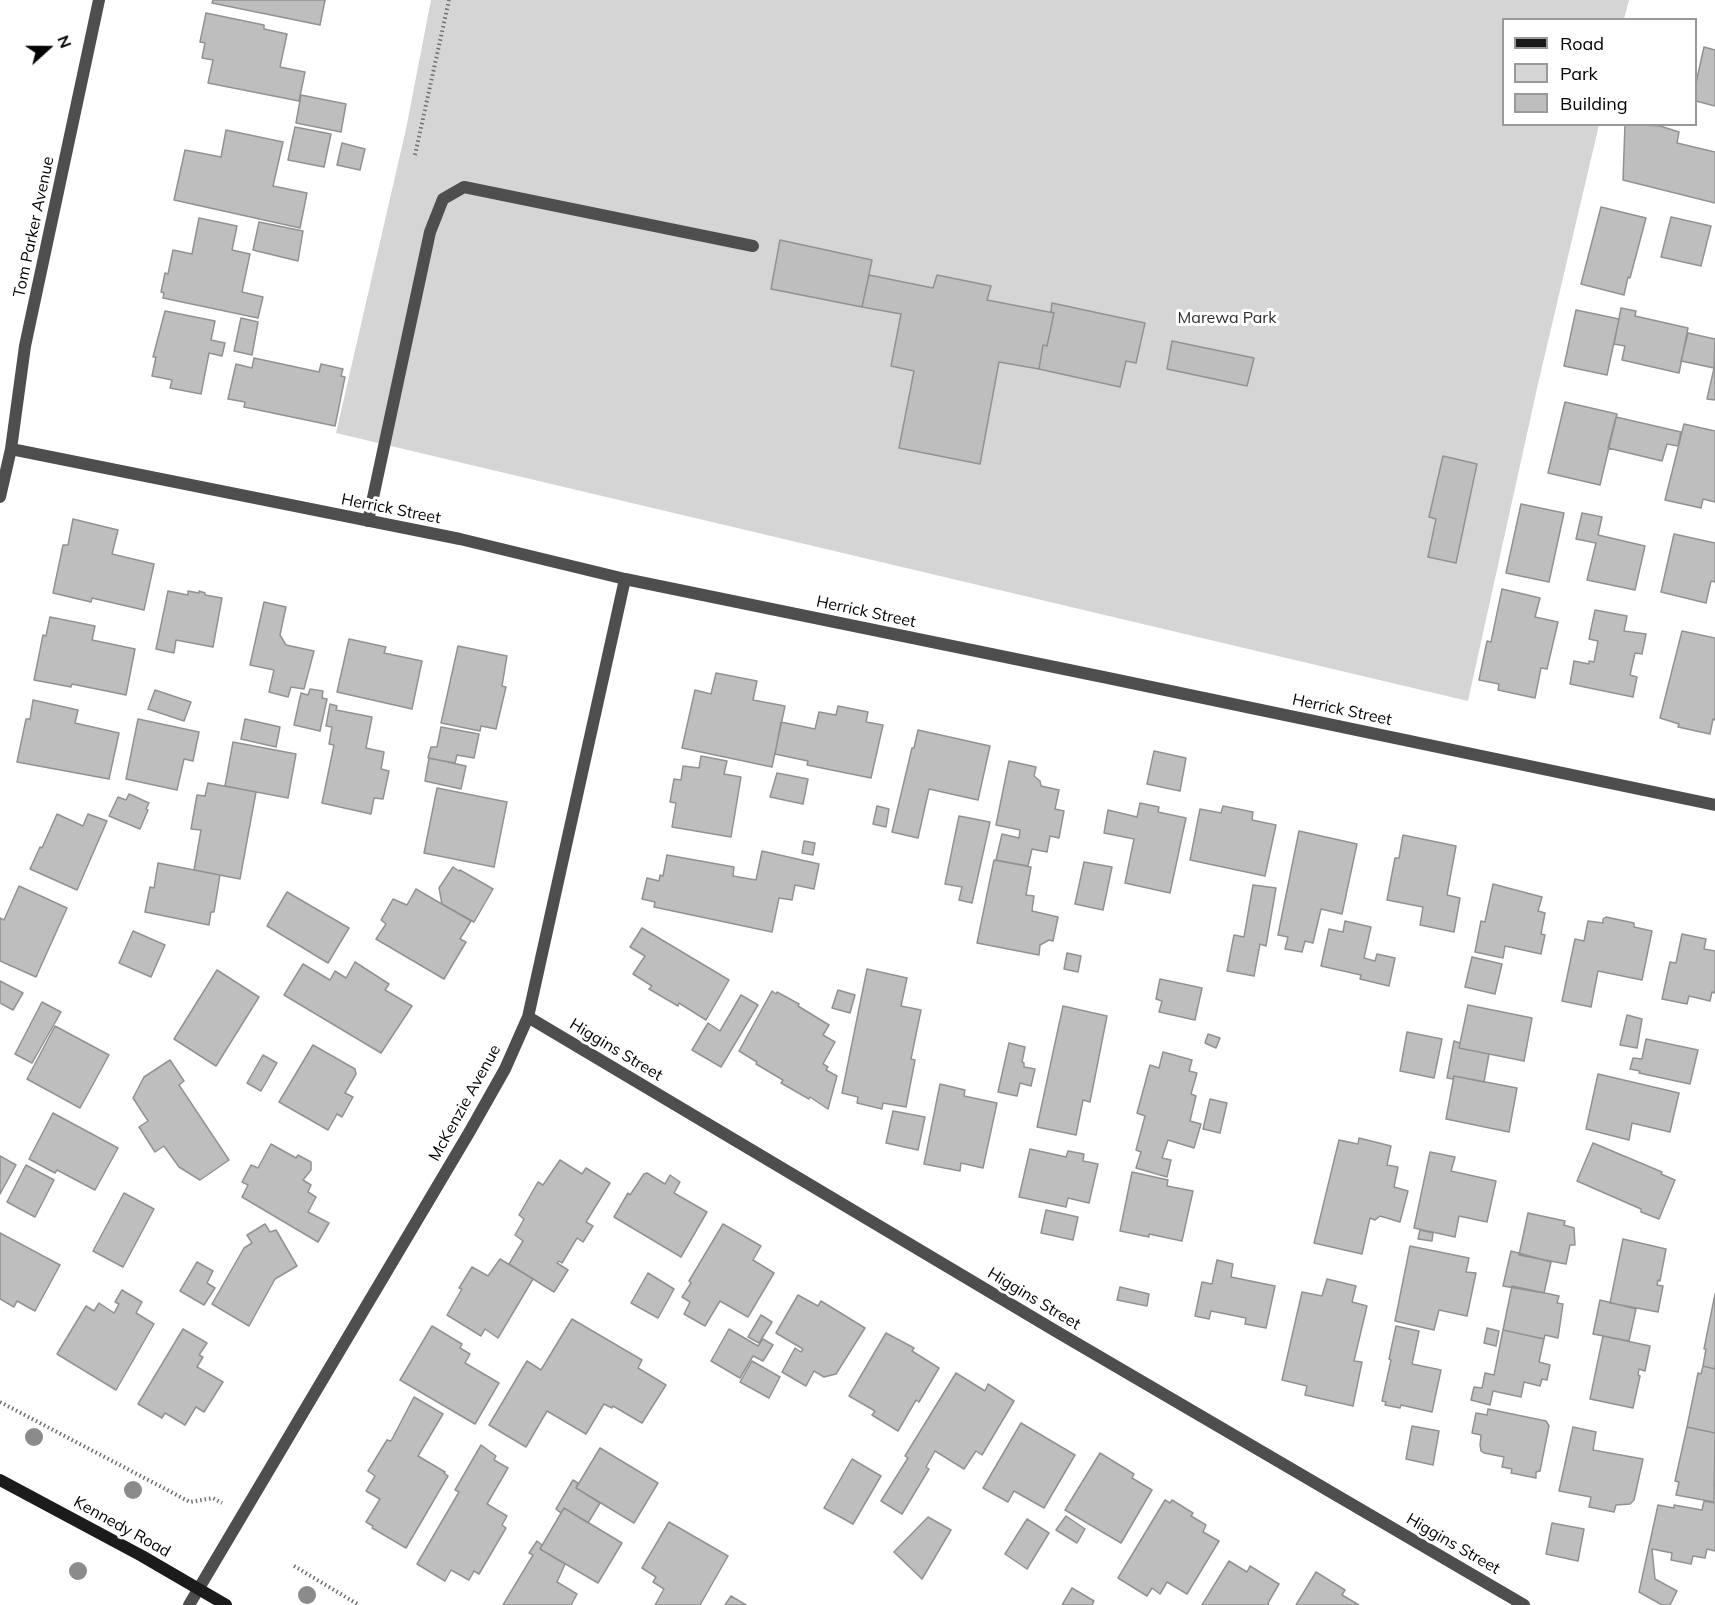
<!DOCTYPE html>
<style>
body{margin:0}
#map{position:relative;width:1715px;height:1605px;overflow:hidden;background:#fff;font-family:Mulish,sans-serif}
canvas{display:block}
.legend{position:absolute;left:1502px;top:18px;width:195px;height:108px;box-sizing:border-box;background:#fff;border:2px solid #999;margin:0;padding:8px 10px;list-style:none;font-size:18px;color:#000}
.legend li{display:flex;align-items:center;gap:12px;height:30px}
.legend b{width:30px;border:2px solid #999}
.north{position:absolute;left:18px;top:18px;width:60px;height:60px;-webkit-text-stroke:4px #fff;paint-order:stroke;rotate:69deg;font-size:16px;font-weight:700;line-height:24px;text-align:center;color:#000}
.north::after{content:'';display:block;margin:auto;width:21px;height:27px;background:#000;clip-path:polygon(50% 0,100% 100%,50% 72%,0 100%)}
</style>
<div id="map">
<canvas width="1715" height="1605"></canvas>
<ul class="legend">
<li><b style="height:8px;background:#1b1b1b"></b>Road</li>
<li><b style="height:16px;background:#d5d5d5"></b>Park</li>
<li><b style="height:16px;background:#bebebe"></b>Building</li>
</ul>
<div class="north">N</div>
</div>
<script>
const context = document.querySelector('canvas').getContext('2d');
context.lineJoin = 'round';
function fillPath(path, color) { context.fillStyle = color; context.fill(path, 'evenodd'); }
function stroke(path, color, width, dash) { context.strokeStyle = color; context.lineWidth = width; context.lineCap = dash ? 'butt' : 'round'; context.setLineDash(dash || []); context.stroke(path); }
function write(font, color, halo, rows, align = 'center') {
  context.font = font + ' Mulish,sans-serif'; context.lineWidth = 6; context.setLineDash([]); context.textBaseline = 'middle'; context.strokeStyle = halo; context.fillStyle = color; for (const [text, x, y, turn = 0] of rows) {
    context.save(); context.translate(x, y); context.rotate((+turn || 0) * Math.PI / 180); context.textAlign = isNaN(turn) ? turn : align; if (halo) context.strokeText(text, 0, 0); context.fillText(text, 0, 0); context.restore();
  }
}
fillPath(new Path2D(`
 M431 0H1629L1624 19 1504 20V124L1599 125 1538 384 1468 701 336 433 406 129Z`), '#d5d5d5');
const building = new Path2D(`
 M213 0H325L320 25 212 3Z
 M206 13 264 25V29L287 34 280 67 305 72 299 101 208 83 213 60 202 58 205 43 200 42Z
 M1704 47 1715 50V106L1696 101V83Z
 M301 95 346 104 341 132 296 123Z
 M1625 124 1660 126 1679 132 1677 143 1715 152V203L1623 180Z
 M295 127 331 134 324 167 288 160Z
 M226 130 283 142 273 186 307 193 300 228 174 200 185 150 221 157Z
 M342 143 365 149 360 170 337 165Z
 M1601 207 1646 218 1630 278 1628 277 1624 295 1581 284Z
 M1671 217 1711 226 1701 266 1661 257Z
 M199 218 237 226 232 250 250 254 242 292 263 297 258 318 163 298 164 293 161 292 165 273 168 274 173 250 192 254Z
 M259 222 303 231 298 261 253 250Z
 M780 240 872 260 862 307 771 289Z
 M869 275 933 288 937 275 991 286 987 300 1054 313 1047 346 1043 345 1039 369 999 362 980 464 899 448 914 371 891 366 901 314 862 307Z
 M1052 303 1145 323 1136 363 1126 361 1120 387 1039 369 1043 345 1047 346 1054 313 1051 312Z
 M1621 308 1636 311 1635 316 1688 328 1679 373 1622 360 1625 346 1614 344Z
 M1576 310 1619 319 1607 375 1564 366Z
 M165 311 215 321 211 340 225 343 222 356 209 353 201 394 170 388 172 380 152 376 156 357H153Z
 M241 318 258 322 252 355 234 351Z
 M1688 333 1715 339 1714 368 1681 361Z
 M1172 341 1254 358 1247 386 1167 369Z
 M254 358 319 372 321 364 343 369 341 376 345 377 335 426 244 407 245 402 228 399 236 364 252 368Z
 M1715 364V400L1707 399Z
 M1565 402 1617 414 1600 485 1548 473Z
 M1616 417 1681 432 1678 446 1667 444 1662 461 1608 448Z
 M1684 424 1715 431V502L1703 499 1701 508 1665 500Z
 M1443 456 1477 464 1456 563 1428 557 1436 519 1429 517Z
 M1521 504 1564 513 1549 582 1506 573Z
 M1582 513 1602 517 1598 535 1645 546 1635 590 1587 580 1596 543 1576 539Z
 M73 519 118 530 112 554 154 564 144 610 92 598 91 602 53 593 63 545H68Z
 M1674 534 1715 543V582L1711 581 1706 603 1661 592Z
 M1502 589 1540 598 1535 617 1558 622 1547 669 1541 668 1535 698 1498 690 1499 684 1479 680 1487 641 1491 642Z
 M168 591 188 595V591L199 593V591L205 593V595L222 598 213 647 176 640 174 653 156 649Z
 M264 602 286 607 280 635 286 645 314 651 304 689 291 687 288 697 269 692 274 670 250 665Z
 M1595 610 1627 616 1624 631 1646 634 1642 654 1635 653 1630 675 1637 677 1633 697 1570 684 1574 661 1589 664V661L1594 662 1598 641 1589 639Z
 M50 617 95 626 92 640 135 649 126 695 72 684 71 687 34 680 43 635 46 636Z
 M1682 631 1715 638V720L1713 719 1710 734 1678 727 1679 724 1660 718Z
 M349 639 386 647 384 653 422 661 412 709 337 692Z
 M458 646 507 656 502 686 506 687 496 729 481 726 480 731 441 723Z
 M716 673 757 681 753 700 785 706 772 767 682 748 695 690 711 694Z
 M310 689 323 691 322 698 327 699 320 731 294 725 301 693 308 695Z
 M155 690 191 702 184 721 148 709Z
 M33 700 78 710 75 723 119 733 109 779 17 762 26 719H30Z
 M330 704 337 706 336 710 372 717 366 748 384 752 381 769 389 771 383 799 374 798 371 814 322 803 334 745 329 744 332 727 326 726Z
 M838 706 868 712 866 722 883 725 871 778 807 765 808 761 775 754 781 722 815 729 819 712 836 715Z
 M138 719 199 732 193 761 184 759 177 790 126 779Z
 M245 719 280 727 276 747 241 739Z
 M441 727 479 734 474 758 457 755 455 763 428 758 431 747H437Z
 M918 730 990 746 978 800 929 789 918 838 892 832 912 748H914Z
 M233 742 296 754 288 798 225 786Z
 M1154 751 1186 758 1180 791 1147 784Z
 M701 756 727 761 724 774 741 777 731 837 672 827 676 803 670 802 674 779 681 780 683 766 699 768Z
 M429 758 466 766 461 789 425 781Z
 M1009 761 1036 767 1034 776 1040 781 1041 786 1059 790 1055 809 1064 811 1059 838 1050 836 1047 852 1032 849 1028 866 996 860 1002 834 1019 838 1020 830 996 825Z
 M777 773 808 779 803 804 770 797Z
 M208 783 256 792 240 879 194 870 201 830 191 829 197 795 205 796Z
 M437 788 507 802 494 867 424 853Z
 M129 794 149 803 146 809 148 810 140 829 109 816 118 797 126 800Z
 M1140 803 1159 807 1158 812 1186 818 1170 893 1125 883 1134 839 1104 833 1108 810 1137 817Z
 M877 806 889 809 886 827 873 824Z
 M1223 806 1253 812 1252 820 1276 825 1265 876 1190 860 1200 809 1221 813Z
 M57 814 83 826 88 814 107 821 77 890 30 869 40 847 42 848Z
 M959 816 990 822 972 903 959 900 962 887 945 884Z
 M1299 831 1357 844 1342 914 1321 909 1313 943 1305 941 1302 952 1285 949 1288 937 1278 935Z
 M1403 835 1456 846 1447 895 1460 898 1454 932 1420 925 1423 907 1387 900 1395 858H1399Z
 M804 841 815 843 813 855 802 853Z
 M762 851 819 864 814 889 795 885 792 900 779 898 772 932 654 907 655 902 642 899 647 878 659 881 660 875 663 876 667 855 734 867 733 876 756 880Z
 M994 860 1031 867 1026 895 1034 896 1032 911 1058 917 1053 941 1049 940 1040 945 1039 955 977 943Z
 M1084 862 1112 867 1103 910 1075 904Z
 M158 863 220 875 214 912H211L209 925 145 912 150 887 154 888Z
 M453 867 459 871 460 870 493 889 474 922 442 904 439 888Z
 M1493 884 1542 897 1538 911 1545 913 1541 934 1545 935 1541 954 1505 946 1503 958 1475 952 1481 921 1485 922Z
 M1253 885 1276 888 1266 946 1260 944 1254 976 1227 971 1234 935 1244 937Z
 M19 886 67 908 36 977 0 961V918L4 920Z
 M416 889 471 921 460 939 466 942 444 979 376 939 386 924 381 920 393 899 407 905Z
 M287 892 349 928 328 963 267 926Z
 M1606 917 1634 923V927L1652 931 1642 980 1598 971 1591 1007 1562 1001 1575 939 1584 941 1588 921 1603 923V919Z
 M1345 921 1371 927 1364 958 1375 961 1377 954 1395 958 1389 986 1360 979 1361 975 1321 966 1329 929 1343 932Z
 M642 928 729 980 706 1020 679 1003 678 1006 649 989 652 986 633 974 645 956 630 947Z
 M133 931 165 945 151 977 119 963Z
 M1682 934 1706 939 1704 949 1715 951V993L1712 992 1710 1001 1689 996 1687 1004 1662 999 1670 962 1676 963Z
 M1067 953 1081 956 1078 972 1064 969Z
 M1472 957 1502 964 1495 994 1465 987Z
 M355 962 389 984 385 990 412 1006 381 1053 284 995 303 964 330 980 335 971 346 978Z
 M867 969 907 978 901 1006 921 1010 911 1059 915 1060 906 1107 883 1103 882 1109 857 1103 858 1097 842 1093Z
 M217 970 259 997 216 1066 174 1039Z
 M1160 979 1202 988 1195 1020 1159 1012 1162 1001 1156 999Z
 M0 981 23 993 13 1010 0 1003Z
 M838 990 855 995 850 1013 832 1008Z
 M772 991 776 994 777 992 799 1004 798 1006 829 1025 823 1035 835 1042 823 1064 828 1067 826 1070 837 1076 828 1109 810 1097 809 1099 781 1083 783 1080 756 1064 757 1062 739 1051Z
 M741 995 758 1005 721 1067 692 1050 708 1023 720 1031Z
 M42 1002 61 1012 32 1063 15 1054Z
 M1468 1005 1532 1018 1524 1061 1459 1048Z
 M1063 1006 1107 1016 1090 1102 1083 1100 1076 1135 1037 1127Z
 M1627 1015 1642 1019 1637 1048 1620 1045Z
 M55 1026 109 1055 80 1108 27 1079Z
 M1407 1032 1442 1039 1434 1078 1400 1071Z
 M1208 1034 1220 1038 1216 1048 1205 1043Z
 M1646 1039 1698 1050 1690 1084 1639 1073 1640 1071 1630 1069 1633 1058 1642 1059Z
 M1454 1041 1460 1043 1459 1048 1489 1054 1484 1082 1454 1076 1453 1079 1447 1078Z
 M1009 1043 1025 1047 1022 1062 1024 1063V1067L1035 1069 1031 1086 1020 1083 1017 1096 998 1092Z
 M313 1045 355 1069 356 1074 345 1093 353 1097 342 1117 337 1114 328 1130 279 1102Z
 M1163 1052 1192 1060 1189 1071 1197 1073 1191 1094 1196 1096 1190 1121 1201 1124 1194 1148 1168 1140 1162 1158 1171 1160 1167 1177 1136 1168 1141 1152 1136 1150 1145 1116 1137 1113 1150 1065 1159 1068Z
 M263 1055 277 1063 261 1091 247 1083Z
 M170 1060 184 1081 179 1085 229 1160 200 1180 179 1167 164 1146 155 1152 139 1127 148 1121 133 1098 144 1077Z
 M1598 1074 1679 1093 1670 1132 1632 1123 1629 1140 1586 1129Z
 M1454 1076 1517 1088 1509 1132 1446 1119Z
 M940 1084 965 1090 964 1096 997 1103 983 1168 961 1163 960 1171 924 1164Z
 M1210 1099 1227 1103 1220 1133 1203 1129Z
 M893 1111 925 1117 918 1150 886 1143Z
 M53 1113 118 1148 95 1190 57 1170 55 1173 29 1159Z
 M1359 1138 1391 1146 1387 1165 1398 1167 1394 1187 1408 1191 1400 1222 1380 1216 1375 1220 1370 1218 1362 1254 1314 1243 1339 1140 1358 1144Z
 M1593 1143 1662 1172 1661 1174 1675 1180 1659 1219 1641 1212V1209L1577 1181Z
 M271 1144 296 1158 298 1155 311 1162V1170L303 1180 311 1185 308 1192 316 1197 308 1212 329 1223 318 1242 242 1197 248 1185 242 1182 251 1165 258 1168Z
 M1030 1149 1066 1157 1068 1151 1084 1154 1083 1161 1098 1164 1089 1203 1068 1198 1066 1207 1019 1197Z
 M1430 1152 1455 1157 1451 1171 1496 1181 1487 1222 1459 1216 1455 1237 1414 1228Z
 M0 1156 16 1165 0 1194Z
 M560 1160 582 1174 586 1168 610 1183 586 1222 593 1226 583 1242 577 1238 562 1263 559 1261 557 1263 568 1270 554 1292 509 1264 523 1241 515 1235 524 1219 519 1215 538 1182 543 1185Z
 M26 1165 54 1180 35 1217 7 1202Z
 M1132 1172 1168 1180 1167 1186 1193 1191 1182 1241 1149 1234V1237L1120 1231Z
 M647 1173 665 1184 670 1175 680 1182 674 1193 707 1212 681 1257 614 1217 628 1193 630 1195 644 1174Z
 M124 1193 154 1209 123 1267 93 1251Z
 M1046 1210 1078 1217 1073 1240 1041 1233Z
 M1528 1213 1565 1221 1564 1225 1574 1228 1575 1245H1570L1566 1264 1519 1255Z
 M265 1224 270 1232 276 1230 297 1266 275 1279 249 1326 212 1304 244 1248 252 1243 247 1235Z
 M723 1224 761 1246 753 1260 774 1273 748 1317 720 1301 705 1326 684 1314 690 1302 682 1297 691 1283 689 1281Z
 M1420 1230 1433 1233 1432 1241 1418 1239Z
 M0 1233 60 1265 35 1311 17 1301 14 1307 0 1299Z
 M1623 1239 1666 1249 1660 1281 1658 1280 1657 1285 1663 1286 1658 1312 1610 1303Z
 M1410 1246 1469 1258 1466 1272 1476 1273 1467 1316 1439 1310 1434 1330 1395 1321Z
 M1511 1251 1551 1262 1544 1293 1503 1286Z
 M500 1259 533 1279 498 1338 485 1329 481 1336 447 1315 462 1289 459 1288 472 1267 488 1276Z
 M1217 1260 1233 1264 1231 1277 1275 1286 1266 1328 1245 1324 1246 1318 1211 1311 1209 1319 1195 1316 1202 1282 1212 1284Z
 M197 1262 213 1271 207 1283 215 1288 204 1305 180 1291Z
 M648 1273 674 1289 658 1318 631 1303Z
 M1327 1279 1356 1286 1352 1302 1367 1306 1354 1361 1362 1362 1353 1406 1305 1395 1307 1386 1282 1380 1302 1292 1322 1296Z
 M1512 1286 1559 1296 1557 1303 1563 1304 1558 1338 1545 1335 1544 1339 1503 1330Z
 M1120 1287 1149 1294 1147 1306 1117 1300Z
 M122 1290 142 1302 136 1313 154 1324 116 1390 57 1354 86 1306 94 1311 99 1303 114 1313 119 1304 115 1302Z
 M1715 1294V1369L1703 1366 1706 1349H1704Z
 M798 1295 818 1306 821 1301 865 1328 836 1374 824 1377 814 1371 806 1386 782 1372 795 1348 801 1352 803 1349 776 1333Z
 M1600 1300 1636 1309 1629 1341 1593 1334Z
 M761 1315 772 1322 759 1343 748 1337Z
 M572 1319 642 1360 638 1368 666 1385 642 1423 613 1406 612 1408 604 1404 586 1434 547 1411 526 1447 489 1425 527 1361 541 1370Z
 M432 1326 462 1344 460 1348 470 1354 465 1363 499 1383 475 1424 400 1380Z
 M1396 1326 1419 1331 1412 1364 1441 1370 1432 1412 1401 1405 1400 1408 1385 1405 1386 1402 1382 1401 1391 1360 1389 1359Z
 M1487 1328 1499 1331 1496 1346 1484 1343Z
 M183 1329 207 1343 199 1355 203 1357 197 1367 223 1382 204 1412 196 1407 185 1425 165 1413 162 1418 138 1404Z
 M729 1329 758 1346 763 1339 773 1345 763 1361 753 1356 740 1378 711 1361Z
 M1503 1330 1544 1339 1539 1362 1550 1365 1547 1380 1542 1379 1540 1386 1524 1382 1521 1397 1493 1391 1490 1405 1471 1400 1474 1387 1482 1388 1485 1373 1494 1375Z
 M886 1333 914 1348 912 1351 939 1368 919 1402 916 1400 898 1431 872 1415 875 1411 849 1396Z
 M1603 1336 1650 1346 1645 1371 1639 1369 1638 1375 1640 1376 1633 1408 1590 1399Z
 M752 1361 780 1377 769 1398 740 1382Z
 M1703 1366 1715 1369V1433L1687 1427 1698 1373 1701 1374Z
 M956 1373 985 1391 988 1384 1014 1401 982 1455 976 1451 964 1469 935 1451 926 1467 929 1469 902 1514 881 1501 908 1458 905 1456Z
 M414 1397 443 1414 418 1456 445 1472 444 1473 448 1476 406 1548 372 1528 373 1526 366 1522 380 1499 366 1491 375 1476 368 1471 387 1440 391 1441Z
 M1488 1409 1546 1421 1549 1426 1540 1471 1536 1472V1478L1511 1473 1512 1469 1502 1467 1504 1457 1484 1453 1481 1451 1480 1445 1481 1435 1472 1433 1476 1413 1487 1415Z
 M1021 1423 1075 1455 1044 1508 1014 1491 1008 1502 983 1488Z
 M1412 1426 1439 1431 1433 1465 1406 1459Z
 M1573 1427 1596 1432 1593 1450 1643 1459 1634 1500 1630 1504 1616 1505 1614 1512 1589 1507 1591 1497 1559 1491Z
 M1687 1427 1715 1433 1714 1502 1676 1495 1679 1482 1675 1481Z
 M481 1445 496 1456 494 1460 508 1468 487 1504 507 1516 502 1525 506 1528 479 1574 474 1571 469 1580 451 1570 445 1581 417 1564 459 1492 455 1490Z
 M600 1448 658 1483 634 1523 576 1488Z
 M1100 1453 1134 1474 1132 1478 1152 1490 1121 1543 1065 1510Z
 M852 1459 881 1476 853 1524 824 1508Z
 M573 1480 578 1483 576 1488 600 1503 588 1523 564 1508 561 1513 556 1509Z
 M1165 1500 1170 1503 1172 1500 1193 1513 1191 1516 1206 1525 1203 1532 1219 1541 1187 1594 1167 1582 1160 1594 1152 1588 1147 1596 1118 1578Z
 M1704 1501 1715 1503V1551L1707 1549 1705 1558 1693 1556 1691 1564 1671 1560 1672 1553 1652 1549 1655 1579 1677 1591 1670 1605H1662L1639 1592 1658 1505 1674 1508V1505L1702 1510Z
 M564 1508 622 1543 598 1583 540 1549Z
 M1066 1516 1085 1529 1077 1543 1056 1530Z
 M928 1517 951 1530 922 1579 894 1552Z
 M1027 1519 1049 1533 1027 1569 1005 1554Z
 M669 1522 728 1556 700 1605H655L664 1589 653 1582 656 1577 642 1568Z
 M1552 1523 1584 1529 1578 1561 1546 1554Z
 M537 1541 542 1545 540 1549 565 1564 557 1582 577 1594 571 1605H503L533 1555 529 1553Z
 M1229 1561 1247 1572 1250 1566 1279 1584 1268 1603 1269 1605H1202Z
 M1316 1572 1345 1590 1342 1595 1359 1605H1296Z
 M1072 1588 1094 1601 1092 1605H1062Z
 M731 1596 746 1605H725Z`);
fillPath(building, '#bebebe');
stroke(building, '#929292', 1.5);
stroke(new Path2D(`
 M415 155 449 0
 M0 1402 190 1502 213 1498 222 1503
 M294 1566 359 1605`), '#707070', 4, [1.5, 3]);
stroke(new Path2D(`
 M368 521 430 232 443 199 464 187 753 246`), '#4e4e4e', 12);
stroke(new Path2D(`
 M11 449 460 539 625 579 1108 678 1715 805
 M0 497 11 449 25 346 99 0
 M528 1017 1059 1333 1524 1605
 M189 1605 470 1131 505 1069 528 1017 625 579`), '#4e4e4e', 12);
stroke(new Path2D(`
 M0 1480 142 1556 226 1605`), '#1b1b1b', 12);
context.fillStyle = '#8b8b8b';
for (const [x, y] of [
 [34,1437],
 [133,1490],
 [78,1571],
 [307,1595]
]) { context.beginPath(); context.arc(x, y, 9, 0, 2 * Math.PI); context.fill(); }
write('16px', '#000', '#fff', [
 ["Tom Parker Avenue",34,227,-78],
 ["Herrick Street",391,509,11],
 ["Herrick Street",866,612,12],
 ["Herrick Street",1342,710,12],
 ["Higgins Street",616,1050,31],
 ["McKenzie Avenue",465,1103,-61],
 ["Higgins Street",1034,1299,31],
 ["Kennedy Road",122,1527,29],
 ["Higgins Street",1453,1544,30]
]);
write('16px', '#2c2c2c', '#fff', [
 ["Marewa Park",1227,318]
]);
</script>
